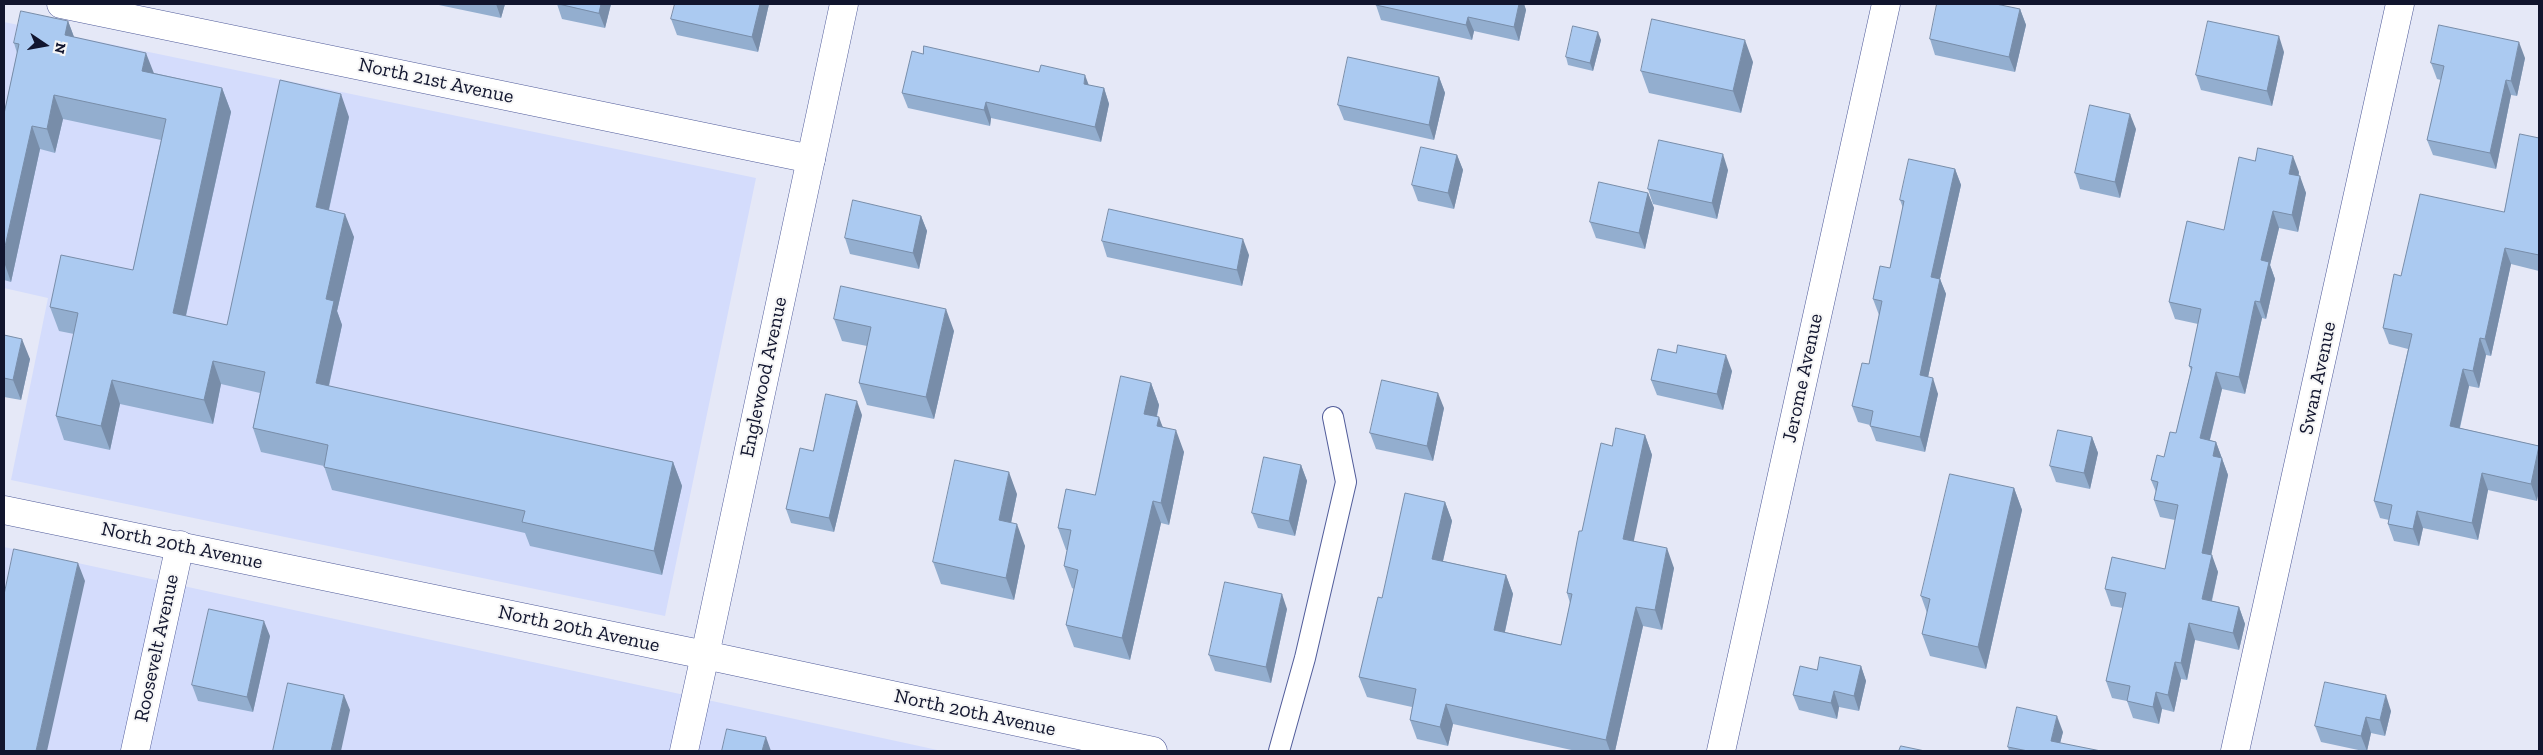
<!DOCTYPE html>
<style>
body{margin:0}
#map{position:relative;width:2543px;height:755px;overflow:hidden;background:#e5e8f7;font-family:"Zilla Slab",serif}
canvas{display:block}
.frame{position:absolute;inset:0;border:5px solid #11152e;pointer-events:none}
.north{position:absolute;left:20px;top:20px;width:50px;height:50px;-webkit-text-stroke:4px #f6f6f6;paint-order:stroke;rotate:102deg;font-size:14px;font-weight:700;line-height:20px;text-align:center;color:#11152e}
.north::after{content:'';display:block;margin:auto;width:18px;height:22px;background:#11152e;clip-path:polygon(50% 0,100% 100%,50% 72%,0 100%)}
</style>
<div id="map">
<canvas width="2543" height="755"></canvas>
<div class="frame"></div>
<div class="north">N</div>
</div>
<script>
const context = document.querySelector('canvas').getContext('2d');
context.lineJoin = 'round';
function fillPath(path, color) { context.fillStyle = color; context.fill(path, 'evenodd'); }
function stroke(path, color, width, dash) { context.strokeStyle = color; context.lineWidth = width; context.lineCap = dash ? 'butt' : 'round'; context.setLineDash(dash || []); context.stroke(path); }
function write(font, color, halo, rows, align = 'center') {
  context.font = font + ' "Zilla Slab",serif'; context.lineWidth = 4; context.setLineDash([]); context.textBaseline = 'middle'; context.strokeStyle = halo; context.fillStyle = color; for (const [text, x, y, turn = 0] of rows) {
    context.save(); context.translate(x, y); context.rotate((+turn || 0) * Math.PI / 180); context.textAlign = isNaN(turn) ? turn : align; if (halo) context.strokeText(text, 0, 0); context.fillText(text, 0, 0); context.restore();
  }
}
fillPath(new Path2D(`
 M4 22 756 178 665 616 11 480 48 298 4 288Z
 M4 547 942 751H4Z`), '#d4dcfc');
const service = new Path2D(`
 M1279 751 1305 658 1346 482 1333 417`);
const minor = new Path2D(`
 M61 4 811 159
 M135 751 180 545
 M684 751 705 655
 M1721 751 1886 4
 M2235 751 2400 4`);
const tertiary = new Path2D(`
 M4 510 705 655 1153 751
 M705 655 844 4`);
stroke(service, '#515c9a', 22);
stroke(minor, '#515c9a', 29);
stroke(tertiary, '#515c9a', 29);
stroke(service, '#fff', 20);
stroke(minor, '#fff', 28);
stroke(tertiary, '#fff', 28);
fillPath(new Path2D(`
 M434 4H505L501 18Z
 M557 4H611L605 28 562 19Z
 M769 4 758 52 677 35 671 19Z
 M1376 4H1524L1526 10 1519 41 1474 31 1472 40 1381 20 1376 5Z
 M2020 9 2026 25 2015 72 1935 55 1930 39Z
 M68 21 74 37 154 73 222 88 231 112 186 316 227 325 349 117 329 210 354 237 337 311 342 325 329 386 673 462 682 486 662 575 530 546 525 533 332 490 324 466 261 452 253 428 260 393 221 384 213 424 120 404 110 450 64 440 56 416 74 334 59 331 50 307 133 270 161 140 63 119 55 153 40 149 11 282 4 280V114L17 53 14 43Z
 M1601 40 1593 71 1568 65 1566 57Z
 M2284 52 2272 106 2201 90 2196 75Z
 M923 54 1104 88 1109 104 1101 142 991 118 990 126 908 108 902 93Z
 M2525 58 2517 96 2511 95 2496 169 2433 155 2427 140 2441 80 2437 79 2431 63Z
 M1753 62 1741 113 1649 93 1641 71Z
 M1439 77 1445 93 1434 140 1344 120 1338 105Z
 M2136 129 2120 198 2080 189 2075 173Z
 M2539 138V271L2511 264 2491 356 2486 355 2479 388 2469 386 2460 428 2539 446 2537 501 2488 490 2478 540 2423 528 2419 546 2394 541 2388 524 2389 520 2380 518 2374 501 2408 349 2389 344 2383 328 2401 276 2504 212Z
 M1457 155 1463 170 1454 209 1418 201 1412 185Z
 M1955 169 1961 185 1940 279 1946 294 1928 377 1938 394 1925 452 1876 441 1870 425 1858 422 1852 406 1869 364 1879 315 1873 299 1890 268 1903 208 1900 200Z
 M1728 170 1717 219 1653 204 1648 189Z
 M2299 172V176L2306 193 2298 232 2279 228 2270 265 2275 279 2266 319 2262 318 2245 394 2222 389 2210 440 2216 442 2228 475 2211 555 2218 572 2212 601 2239 607 2245 624 2239 650 2195 640 2187 680 2181 679 2174 712 2162 709 2159 724 2133 718 2127 701 2112 698 2106 681 2123 608 2111 606 2105 589 2165 569 2175 520 2160 517 2154 500 2156 492 2151 480 2164 457 2176 433 2191 370 2189 366 2198 324 2175 319 2169 302 2224 230Z
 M1648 193 1654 208 1645 249 1596 238 1590 222Z
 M921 216 927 231 919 269 850 254 845 238Z
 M1102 241 1249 255 1242 286 1107 257Z
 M834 319 954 331 934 419 867 405 859 383 867 346 842 341Z
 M4 335 30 359 21 400 4 397Z
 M1732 371 1723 410 1657 395 1651 380Z
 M1151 383 1159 405 1157 417 1163 427 1184 452 1169 525 1161 523 1130 660 1074 647 1066 625 1074 589 1072 588 1064 566 1067 550H1066L1058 528 1095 495Z
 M1444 408 1433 461 1376 449 1370 433Z
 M862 415 834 532 791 523 786 509 813 451Z
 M1645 435 1652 455 1633 541 1674 568 1662 630 1643 626 1615 751H1576L1453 724 1448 746 1417 739 1410 720 1412 707 1367 697 1359 677 1382 598 1445 502 1452 521 1443 561 1506 575 1513 594 1505 632 1561 645 1570 603 1567 593 1582 531 1612 446Z
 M2092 437 2098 453 2090 489 2056 482 2050 466Z
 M1301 465 1307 481 1295 536 1258 528 1252 513Z
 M2014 488 2022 510 1986 669 1930 656 1922 634 1927 613 1921 596Z
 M1017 494 1011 523 1025 546 1014 600 941 584 933 562Z
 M1287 609 1271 683 1215 671 1209 655Z
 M270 636 253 712 198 701 192 685Z
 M1861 666 1866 681 1859 711 1839 707 1837 719 1799 710 1793 695 1817 670Z
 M2391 711 2385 736 2371 733 2367 751H2363L2321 742 2315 726Z
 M2063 732 2060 743 2101 751H2009L2008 747Z`), '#93aecf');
fillPath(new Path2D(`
 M496 4H505L501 18Z
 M601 4H611L605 28 599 13Z
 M760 4H769L758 52 752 37Z
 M1519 4H1524L1526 10 1519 41 1514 27Z
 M2020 9 2026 25 2015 72 2009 57Z
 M1468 17 1474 31 1472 40 1466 25Z
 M68 21 77 45 65 35Z
 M1598 32 1601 40 1593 71 1590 63Z
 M2279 36 2284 52 2272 106 2267 91Z
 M1745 40 1753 62 1741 113 1733 91Z
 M2519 42 2525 58 2517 96 2511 81Z
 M146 53 155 76 142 71Z
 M1085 75 1091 91 1084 84Z
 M1439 77 1445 93 1434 140 1429 125Z
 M2506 80 2511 95 2496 169 2490 153Z
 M222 88 231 112 181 337 173 313Z
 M1104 88 1109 104 1101 142 1095 127Z
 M341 94 349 117 324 231 316 207Z
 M54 95 63 119 55 153 47 129Z
 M986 102 991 118 990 126 984 110Z
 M2130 114 2136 129 2120 198 2115 182Z
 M32 126 40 149 11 282 4 262V251Z
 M1723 154 1728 170 1717 219 1712 203Z
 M1457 155 1463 170 1454 209 1448 193Z
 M2293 156 2299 172 2295 190 2289 174Z
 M1955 169 1961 185 1937 292 1931 277Z
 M2300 176 2306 193 2298 232 2292 215Z
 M1648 193 1654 208 1645 249 1639 233Z
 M2273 211 2279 228 2270 265 2275 279 2266 319 2260 302 2261 260Z
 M345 214 354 237 337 311 342 325 324 407 316 383 326 299Z
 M921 216 927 231 919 269 913 253Z
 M1243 239 1249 255 1242 286 1237 270Z
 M2505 248 2511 264 2491 356 2485 339Z
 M1940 279 1946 294 1925 391 1920 375Z
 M2255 301 2262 318 2245 394 2239 377Z
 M946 309 954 331 934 419 926 397Z
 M2480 338 2486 355 2479 388 2473 371Z
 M22 339 30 359 21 400 13 380Z
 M1726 355 1732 371 1723 410 1717 394Z
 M213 361 221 384 213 424 204 400Z
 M2463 369 2469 386 2456 443 2450 426Z
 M2216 372 2222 389 2206 455 2200 438Z
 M1933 378 1938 394 1925 452 1920 437Z
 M112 380 120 404 110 450 101 426Z
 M1151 383 1159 405 1152 436 1144 414Z
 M1438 393 1444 408 1433 461 1427 446Z
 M857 401 862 415 834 532 829 518Z
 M1159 417 1167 439 1157 426Z
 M1176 430 1184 452 1169 525 1161 503Z
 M1645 435 1652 455 1630 559 1623 539Z
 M2092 437 2098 453 2090 489 2084 473Z
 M2216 442 2228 475 2208 570 2202 553 2213 456Z
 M2539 446V491L2537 501 2531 484Z
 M673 462 682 486 662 575 654 551Z
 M1301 465 1307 481 1295 536 1289 521Z
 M1009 472 1017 494 1007 542 999 520Z
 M2482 473 2488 490 2478 540 2472 523Z
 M2014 488 2022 510 1986 669 1978 647Z
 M1153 501 1161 523 1130 660 1122 638Z
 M1445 502 1452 521 1439 578 1432 559Z
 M2417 511 2423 528 2419 546 2413 529Z
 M1017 524 1025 546 1014 600 1006 578Z
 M1667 548 1674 568 1662 630 1655 610Z
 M2212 555 2218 572 2208 616 2202 599Z
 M78 563 85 581 47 751H36Z
 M1506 575 1513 594 1501 649 1494 630Z
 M1282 594 1287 609 1271 683 1266 667Z
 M1636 607 1643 626 1615 751H1610L1606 740Z
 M2239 607 2245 624 2239 650 2233 633Z
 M264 621 270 636 253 712 247 697Z
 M2189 623 2195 640 2187 680 2181 663Z
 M2175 662 2181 679 2174 712 2168 695Z
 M1861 666 1866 681 1859 711 1854 696Z
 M1834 691 1839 707 1837 719 1831 703Z
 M2156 692 2162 709 2159 724 2153 707Z
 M344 695 350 710 341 751H331Z
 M2386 695 2391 711 2385 736 2380 720Z
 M1446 704 1453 724 1448 746 1440 727Z
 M2057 716 2063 732 2058 751 2051 741Z
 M2366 717 2371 733 2367 751 2361 736Z
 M766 737 771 751H762Z`), '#788da9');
const building = new Path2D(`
 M559 4H601L599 13Z
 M675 4H760L752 37 671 19Z
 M1376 4H1519L1514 27 1468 17 1466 25 1376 5Z
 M1937 4H1996L2020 9 2009 57 1930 39Z
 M21 11 68 21 65 35 146 53 142 71 222 88 173 313 227 325 280 80 341 94 316 207 345 214 326 299 334 301 316 383 673 462 654 551 522 522 525 511 324 467 328 445 253 428 265 372 213 361 204 400 112 380 101 426 56 416 78 313 50 307 61 255 133 270 166 119 54 95 47 129 32 126 4 251V114L19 44 14 43Z
 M1652 19 1745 40 1733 91 1641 71Z
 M2208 21 2279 36 2267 91 2196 75Z
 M2439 25 2519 42 2511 81 2506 80 2490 153 2427 140 2444 66 2431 63Z
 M1573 26 1598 32 1590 63 1566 57Z
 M924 46 1039 72 1041 65 1085 75 1084 84 1104 88 1095 127 986 102 984 110 902 93 912 51 923 54Z
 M1348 57 1439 77 1429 125 1338 105Z
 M2090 105 2130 114 2115 182 2075 173Z
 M2520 134 2539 138V255L2505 248 2485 339 2480 338 2473 371 2463 369 2450 426 2539 446 2531 484 2482 473 2472 523 2417 511 2413 529 2388 524 2392 505 2374 501 2412 334 2383 328 2394 274 2401 276 2420 194 2504 212Z
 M1659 140 1723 154 1712 203 1648 189Z
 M1421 147 1457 155 1448 193 1412 185Z
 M2258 148 2293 156 2289 174 2300 176 2292 215 2273 211 2261 260 2269 262 2260 302 2255 301 2239 377 2216 372 2200 438 2216 442 2213 456 2222 458 2202 553 2212 555 2202 599 2239 607 2233 633 2189 623 2181 663 2175 662 2168 695 2156 692 2153 707 2127 701 2130 686 2106 681 2126 593 2105 589 2112 557 2165 569 2178 505 2154 500 2158 482 2151 480 2157 455 2164 457 2170 432 2176 433 2192 367 2189 366 2201 309 2169 302 2187 221 2224 230 2239 157 2255 161Z
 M1909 159 1955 169 1931 277 1940 279 1920 375 1933 378 1920 437 1870 426 1873 411 1852 406 1862 363 1869 364 1882 301 1873 299 1880 266 1890 268 1904 201 1900 200Z
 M1599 182 1648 193 1639 233 1590 222Z
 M853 200 921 216 913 253 845 238Z
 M1109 209 1243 239 1237 270 1102 241Z
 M841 286 946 309 926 397 859 383 871 327 834 319Z
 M4 335 22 339 13 380 4 378Z
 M1678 345 1726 355 1717 394 1651 380 1658 349 1676 353Z
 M1121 376 1151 383 1144 414 1159 417 1157 426 1176 430 1161 503 1153 501 1122 638 1066 625 1078 570 1064 566 1071 530 1058 528 1066 489 1095 495Z
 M1382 380 1438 393 1427 446 1370 433Z
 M826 394 857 401 829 518 786 509 800 448 813 451Z
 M1616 428 1645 435 1623 539 1667 548 1655 610 1636 607 1606 740 1446 704 1440 727 1410 720 1416 689 1359 677 1378 597 1382 598 1405 493 1445 502 1432 559 1506 575 1494 630 1561 645 1572 594 1567 593 1579 531H1582L1601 443 1612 446Z
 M2058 430 2092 437 2084 473 2050 466Z
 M1264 457 1301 465 1289 521 1252 513Z
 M955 460 1009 472 999 520 1017 524 1006 578 933 562Z
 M1950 474 2014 488 1978 647 1922 634 1930 599 1921 596Z
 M14 549 78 563 36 751H4V595Z
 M1225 582 1282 594 1266 667 1209 655Z
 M209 609 264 621 247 697 192 685Z
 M1820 657 1861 666 1854 696 1834 691 1831 703 1793 695 1800 666 1817 670Z
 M2325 682 2386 695 2380 720 2366 717 2361 736 2315 726Z
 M288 683 344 695 331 751H273Z
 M2017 707 2057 716 2051 741 2101 751H2028L2008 747Z
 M727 729 766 737 762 751H722Z
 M1901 746 1925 751H1899Z`);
fillPath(building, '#abcaf1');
stroke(building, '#788da9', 1);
write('20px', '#11152e', '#f6f6f6', [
 ["North 21st Avenue",436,81,12],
 ["Englewood Avenue",764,377,-78],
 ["Jerome Avenue",1803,378,-78],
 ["Swan Avenue",2318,378,-78],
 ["North 20th Avenue",182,546,12],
 ["North 20th Avenue",579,629,12],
 ["Roosevelt Avenue",157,648,-78],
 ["North 20th Avenue",975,713,12]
]);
</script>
